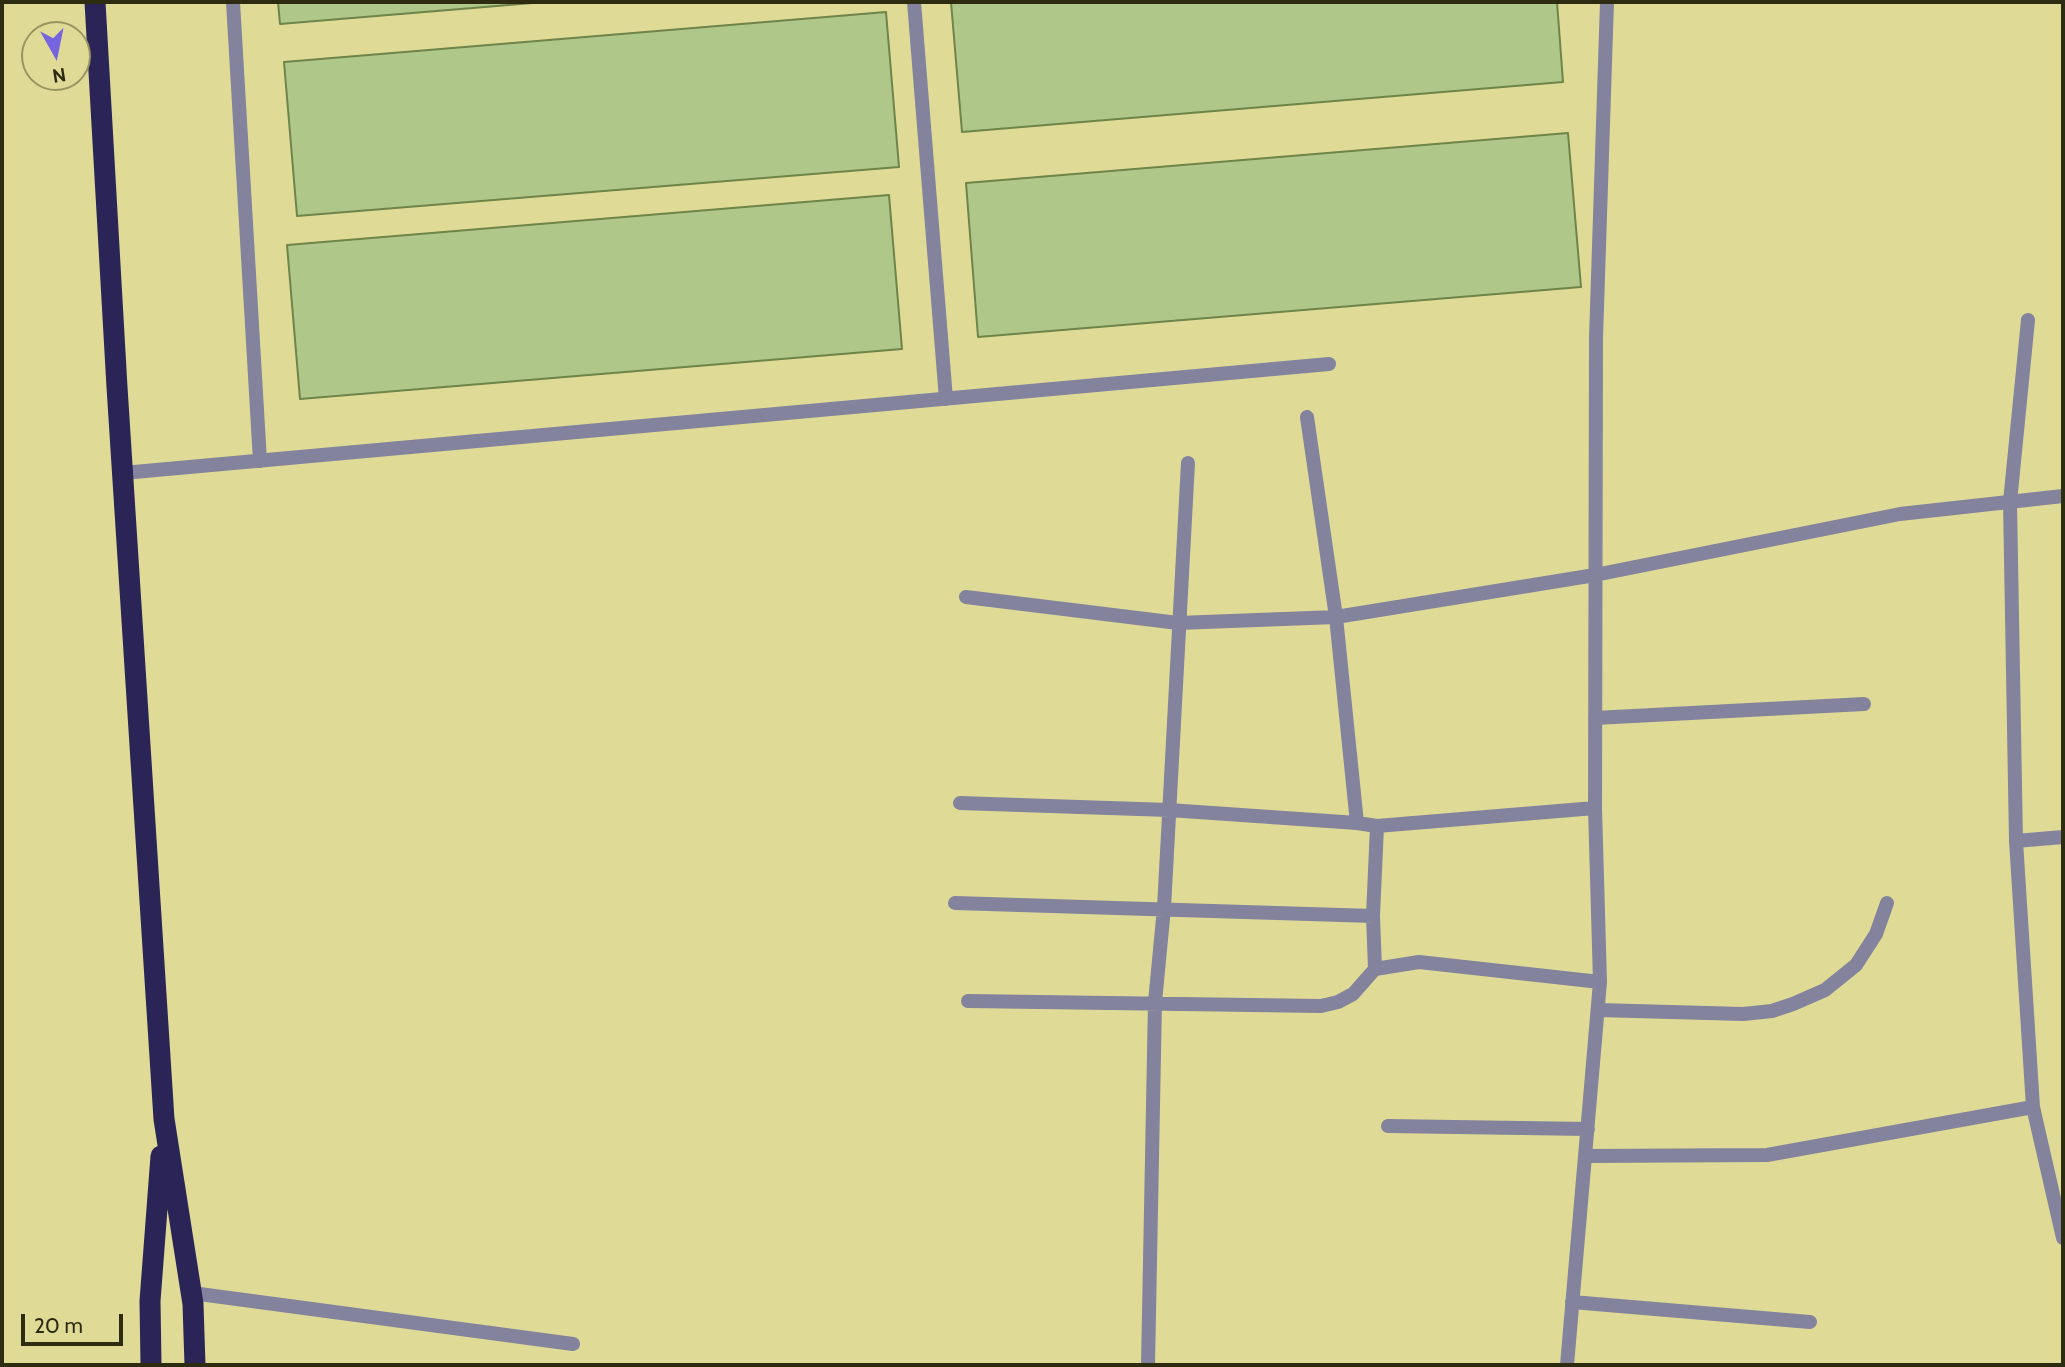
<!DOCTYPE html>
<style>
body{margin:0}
#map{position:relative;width:2065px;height:1367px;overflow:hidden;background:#dfdb97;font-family:Cabin,sans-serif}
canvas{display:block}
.frame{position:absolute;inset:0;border:4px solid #2d2b10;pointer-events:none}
.north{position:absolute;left:21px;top:21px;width:70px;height:70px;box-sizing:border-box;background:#dfdb97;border:2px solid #989561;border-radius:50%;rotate:171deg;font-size:19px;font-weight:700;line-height:28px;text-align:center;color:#2d2b10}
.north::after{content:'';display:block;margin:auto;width:24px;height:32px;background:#7464de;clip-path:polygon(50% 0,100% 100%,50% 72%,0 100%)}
.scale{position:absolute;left:21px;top:1314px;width:102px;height:32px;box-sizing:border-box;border:4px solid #2d2b10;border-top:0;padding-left:9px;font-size:21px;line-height:24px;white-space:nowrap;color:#2d2b10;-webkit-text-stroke:5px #dfdb97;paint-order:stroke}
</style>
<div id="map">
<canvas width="2065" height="1367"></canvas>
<div class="frame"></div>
<div class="north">N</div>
<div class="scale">20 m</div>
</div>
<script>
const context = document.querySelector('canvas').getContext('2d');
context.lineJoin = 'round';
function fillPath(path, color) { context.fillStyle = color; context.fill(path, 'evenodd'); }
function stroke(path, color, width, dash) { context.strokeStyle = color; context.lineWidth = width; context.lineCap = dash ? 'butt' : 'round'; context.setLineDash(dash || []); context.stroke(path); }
const building = new Path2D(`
 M278 2H545L280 24Z
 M951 2H1557L1563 82 962 132Z
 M886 12 899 167 297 216 284 62Z
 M1568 133 1581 287 978 337 966 183Z
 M889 195 902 349 300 399 287 245Z`);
fillPath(building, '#afc789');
stroke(building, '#6e8449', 2);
stroke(new Path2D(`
 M233 2 260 461
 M914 2 946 399
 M123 473 1329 364
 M192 1293 573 1344`), '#83839d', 14);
stroke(new Path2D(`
 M2028 320 2010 502 2016 841 2033 1107 2063 1238
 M1307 417 1336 617 1357 823
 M966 597 1178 623 1336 617 1595 575 1900 514 2063 496
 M1595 718 1864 704
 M960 803 1169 810 1357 823 1377 826 1595 808
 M2016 841 2063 837
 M955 903 1373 916
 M1375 969 1373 916 1377 826
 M968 1001 1321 1006 1338 1002 1353 994 1375 969 1419 962 1600 982
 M1598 1010 1743 1014 1772 1011 1793 1004 1825 990 1856 965 1876 934 1887 903
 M1388 1126 1588 1129
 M1586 1156 1767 1155 2033 1107
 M1572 1302 1810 1322
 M1148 1365 1155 1002 1164 908 1188 463
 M1567 1365 1600 982 1595 808 1596 338 1607 2`), '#83839d', 14);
stroke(new Path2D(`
 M95 2 117 387 164 1119 193 1304 195 1365
 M151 1365 150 1301 161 1156`), '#2b2456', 21);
</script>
